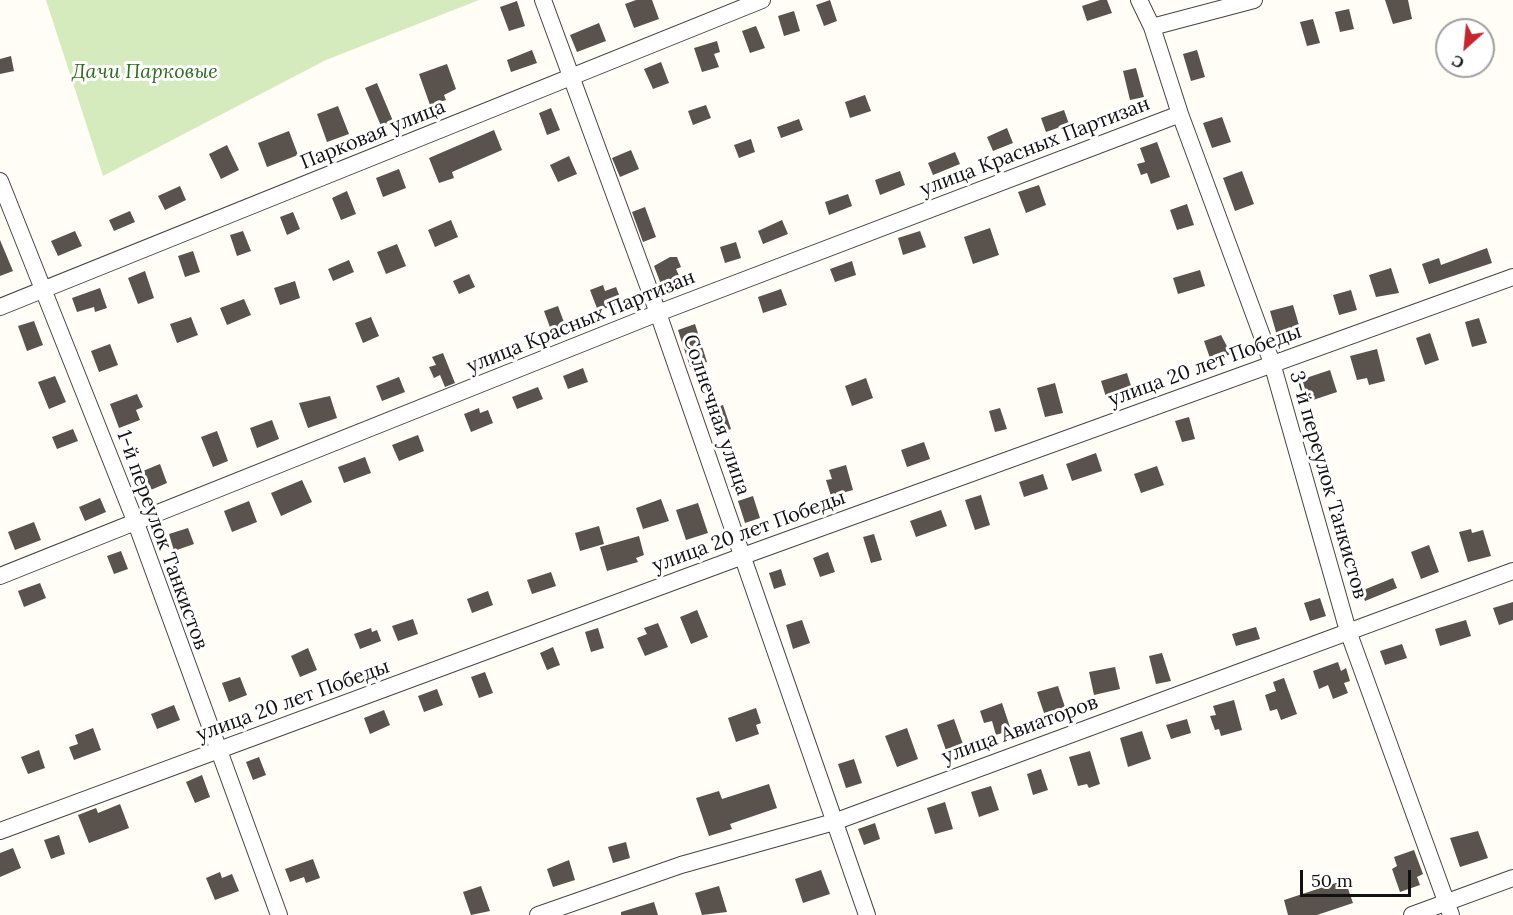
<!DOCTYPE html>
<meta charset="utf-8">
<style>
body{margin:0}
#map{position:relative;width:1513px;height:915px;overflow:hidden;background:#fffdf5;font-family:Lora,serif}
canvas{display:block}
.north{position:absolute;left:1435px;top:18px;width:60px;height:60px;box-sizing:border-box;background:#fff;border:2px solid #a0a0a0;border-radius:50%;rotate:207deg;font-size:16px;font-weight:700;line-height:24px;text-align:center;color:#111}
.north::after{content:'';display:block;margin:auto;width:21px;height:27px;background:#c4262e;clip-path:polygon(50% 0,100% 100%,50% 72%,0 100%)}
.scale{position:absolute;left:1300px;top:870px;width:111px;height:27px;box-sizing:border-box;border:3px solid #111;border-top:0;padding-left:8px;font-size:18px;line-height:21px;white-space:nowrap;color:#111;-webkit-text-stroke:4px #fff;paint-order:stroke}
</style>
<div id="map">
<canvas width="1513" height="915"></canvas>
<div class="north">С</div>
<div class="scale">50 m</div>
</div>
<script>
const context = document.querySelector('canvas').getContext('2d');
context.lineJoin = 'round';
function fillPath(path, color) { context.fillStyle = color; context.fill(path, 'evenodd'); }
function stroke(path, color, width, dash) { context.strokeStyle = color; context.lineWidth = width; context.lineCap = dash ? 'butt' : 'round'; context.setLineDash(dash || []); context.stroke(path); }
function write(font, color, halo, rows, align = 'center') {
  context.font = font + ' Lora,serif'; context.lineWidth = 6; context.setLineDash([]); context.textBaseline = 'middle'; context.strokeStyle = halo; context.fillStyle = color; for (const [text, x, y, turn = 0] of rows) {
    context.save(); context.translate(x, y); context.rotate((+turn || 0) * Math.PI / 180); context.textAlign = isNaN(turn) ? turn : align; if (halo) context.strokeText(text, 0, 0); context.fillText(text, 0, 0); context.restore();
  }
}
fillPath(new Path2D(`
 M46 0H479L326 60 103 176Z`), '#d5ebbd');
fillPath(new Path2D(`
 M636 0H652L659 19 634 28 625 4Z
 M830 0 837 21 824 26 816 5Z
 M1100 0H1107L1112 13 1087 21 1082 6Z
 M1385 0H1408L1412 19 1393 24Z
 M517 1 525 26 509 31 500 7Z
 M1349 9 1354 29 1340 32 1335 12Z
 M794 11 800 31 784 36 778 16Z
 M1313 19 1320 43 1307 46 1300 22Z
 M599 23 606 41 577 52 570 35Z
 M756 26 765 48 750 53 742 31Z
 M717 41 720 52 714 54 719 67 702 72 694 48Z
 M532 50 537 63 511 72 507 60Z
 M1197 50 1205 77 1191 81 1183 54Z
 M11 56 14 71 0 74V59Z
 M661 62 669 83 653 89 644 69Z
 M447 64 456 89 444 95 446 100 430 105 419 74Z
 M1136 68 1144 97 1130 100 1123 71Z
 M377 83 393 121 381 126 365 88Z
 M865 95 871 111 850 118 845 102Z
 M706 105 711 118 693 125 688 111Z
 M338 106 349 134 327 142 317 114Z
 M551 108 560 130 547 135 539 113Z
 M1064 110 1069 124 1046 132 1041 118Z
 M1222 117 1231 142 1212 148 1203 123Z
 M799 119 803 130 781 138 777 127Z
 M1007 128 1013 143 993 151 987 137Z
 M494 130 502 150 452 172 454 178 439 183 429 158Z
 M289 131 298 155 267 167 258 143Z
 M751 139 755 152 739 158 734 145Z
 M1157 142 1170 177 1151 184 1147 173 1141 175 1137 164 1145 162 1140 148Z
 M227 145 239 170 221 179 209 154Z
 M631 150 639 169 620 177 612 158Z
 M955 152 960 164 933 175 928 163Z
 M569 156 577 174 558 182 550 165Z
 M399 169 406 188 383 197 376 178Z
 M900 171 905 185 880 195 875 180Z
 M1242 171 1254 204 1235 211 1223 178Z
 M1039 185 1046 205 1026 213 1018 192Z
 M180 186 186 200 165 210 158 196Z
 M347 191 356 214 341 220 332 198Z
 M848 194 852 206 829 215 825 202Z
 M1187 204 1194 225 1177 230 1170 210Z
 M645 207 656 237 643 242 632 212Z
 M130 211 135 222 114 231 109 220Z
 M293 212 300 229 287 235 280 217Z
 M451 220 458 237 435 247 428 230Z
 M782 220 788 234 763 244 758 231Z
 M990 228 999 255 973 264 964 237Z
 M75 231 82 246 58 256 51 241Z
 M243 231 251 251 237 256 230 235Z
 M920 231 926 247 903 255 898 238Z
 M0 240 13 271 0 276Z
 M736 242 741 258 725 263 720 247Z
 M397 244 406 266 386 274 377 252Z
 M1487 248 1492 263 1429 284 1422 264 1439 258 1441 265Z
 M193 251 200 272 185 277 178 256Z
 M670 257H677L681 267 676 269 681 280 662 287 654 266Z
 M349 260 354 272 333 281 328 269Z
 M852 261 856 275 835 282 830 269Z
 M1391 268 1399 293 1376 297 1369 275Z
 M1200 270 1205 286 1178 294 1173 278Z
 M145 271 154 298 138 304 128 278Z
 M469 274 475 287 459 294 453 281Z
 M295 281 300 298 280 305 274 288Z
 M603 285 605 291 616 287 622 302 598 311 590 290Z
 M100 288 107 308 95 312 94 307 77 312 72 298Z
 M781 289 787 305 763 313 758 297Z
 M1351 290 1357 310 1339 315 1333 295Z
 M244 299 251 315 227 325 220 308Z
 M1293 305 1301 332 1278 339 1270 311Z
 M558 306 565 325 551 330 544 311Z
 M191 317 198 335 177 343 170 324Z
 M371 317 379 336 363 343 355 323Z
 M1479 318 1487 343 1472 347 1465 322Z
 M34 321 43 345 27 351 18 326Z
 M695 324 707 362 690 367 678 330Z
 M1430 333 1439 360 1425 365 1416 338Z
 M1221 335 1231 354 1211 361 1204 341Z
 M110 344 118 365 99 372 91 351Z
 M1377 349 1385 381 1369 385 1367 378 1357 380 1350 356Z
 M443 353 455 383 445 387 440 375 434 378 429 367 436 365 432 357Z
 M583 368 588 382 568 389 563 376Z
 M1330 370 1337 392 1307 402 1300 380Z
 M1127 373 1132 389 1106 397 1101 381Z
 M55 376 66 402 49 409 38 382Z
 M399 377 405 392 382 401 376 386Z
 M866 378 873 398 852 406 845 386Z
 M1055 383 1063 413 1045 417 1037 388Z
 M538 387 543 399 517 409 512 397Z
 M137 394 143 407 136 410 140 420 119 428 110 404Z
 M330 396 337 418 308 428 299 403Z
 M723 405 731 429 716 434 708 410Z
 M479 408 480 413 488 410 493 423 471 432 464 414Z
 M1000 408 1007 429 995 432 989 411Z
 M1189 417 1195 439 1182 442 1175 421Z
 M272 420 279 439 257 448 250 428Z
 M73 429 78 441 57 449 52 437Z
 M217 431 228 461 213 467 201 437Z
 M418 435 424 451 399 461 392 445Z
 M924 442 930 459 907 467 901 450Z
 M1096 453 1102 471 1072 481 1066 464Z
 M365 457 371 473 344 483 338 467Z
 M160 464 167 483 146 492 138 473Z
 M846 465 853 490 831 496 826 480 832 479 829 470Z
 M1157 466 1164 485 1141 493 1134 474Z
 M1043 474 1048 489 1024 497 1019 482Z
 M302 480 312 502 281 516 271 493Z
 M981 495 990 525 975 530 965 500Z
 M753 496 760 518 745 523 738 501Z
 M100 498 106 512 85 521 79 507Z
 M661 499 669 521 643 529 636 508Z
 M249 501 257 522 232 532 224 511Z
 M698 503 708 533 686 540 676 510Z
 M941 510 947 526 916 537 910 521Z
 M34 522 41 540 15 550 8 532Z
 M599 526 604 544 580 551 575 533Z
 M188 528 194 544 174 551 169 534Z
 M1471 529 1472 533 1483 530 1491 556 1468 562 1459 532Z
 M874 534 882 560 871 563 863 537Z
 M639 536 644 555 636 558 638 562 607 571 600 547Z
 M1429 545 1439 572 1421 579 1411 552Z
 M121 551 128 569 114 574 107 556Z
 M828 552 835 572 820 577 813 558Z
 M781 569 786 585 774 589 769 573Z
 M551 572 556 586 532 594 527 580Z
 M1393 578 1397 588 1365 601 1361 591Z
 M40 583 46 598 24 607 18 591Z
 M488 591 493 605 472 613 467 599Z
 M1320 598 1326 616 1310 621 1304 603Z
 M1513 602V620L1499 625 1493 608Z
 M697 610 708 637 691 644 680 617Z
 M413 619 418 634 398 641 392 626Z
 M802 620 810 643 793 649 786 625Z
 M1466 620 1471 636 1440 646 1435 629Z
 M658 623 668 647 645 656 637 638 647 634 644 628Z
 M1256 627 1260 639 1236 646 1232 634Z
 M371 628 372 632 377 630 381 641 360 649 354 634Z
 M598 628 604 648 591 652 585 632Z
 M1402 644 1407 658 1385 665 1380 651Z
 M553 647 560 665 547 670 540 653Z
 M308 648 317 670 300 677 291 656Z
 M1162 653 1171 681 1156 684 1149 656Z
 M1338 662 1341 671 1346 668 1350 681 1344 683 1348 693 1333 699 1328 685 1319 689 1313 671Z
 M1115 667 1120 689 1094 695 1089 672Z
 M485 672 493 693 479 698 471 677Z
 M240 677 247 695 229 702 222 683Z
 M1284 678 1297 714 1281 720 1277 709 1270 711 1265 695 1276 691 1273 682Z
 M1058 686 1065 707 1044 713 1037 692Z
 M437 689 443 705 424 712 418 696Z
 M1234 700 1242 730 1221 736 1219 729 1215 730 1210 716 1216 715 1213 706Z
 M1002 703 1011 730 996 735 992 721 984 723 980 711Z
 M174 705 180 720 157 729 151 714Z
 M756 708 761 723 756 725 759 734 736 742 728 718Z
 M384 710 390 725 370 734 364 718Z
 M954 719 964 747 947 753 937 725Z
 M1187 719 1191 733 1171 739 1166 725Z
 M93 728 101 750 74 760 69 747 78 744 75 735Z
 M907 728 918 759 897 767 885 736Z
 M1142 731 1151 759 1128 767 1120 738Z
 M39 750 45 768 28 774 21 757Z
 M1090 751 1100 784 1089 788 1087 784 1078 786 1069 757Z
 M259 757 266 775 253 780 246 762Z
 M854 759 862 783 846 788 838 764Z
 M1041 769 1048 790 1033 795 1027 774Z
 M202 775 210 797 195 803 186 782Z
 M769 784 777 808 730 824 732 829 709 836 696 798 719 791 722 799Z
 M991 786 999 810 979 817 971 792Z
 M945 802 953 829 935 834 927 808Z
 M120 804 129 828 89 843 78 815 96 808 98 813Z
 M875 823 880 839 864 845 858 829Z
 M1478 831 1488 858 1460 867 1450 838Z
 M59 835 65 854 51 859 44 840Z
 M626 842 630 858 613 863 608 847Z
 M13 848 21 868 0 877V853Z
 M1414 850 1423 874 1417 877 1420 885 1400 892 1392 869 1397 866 1394 857Z
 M313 859 320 878 306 883 304 877 290 882 285 869Z
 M569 860 575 880 553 887 547 869Z
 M821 870 830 894 803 903 795 879Z
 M220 872 222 878 232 874 239 891 215 900 206 878Z
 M1345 880 1353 903 1317 915H1288L1284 900Z
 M481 886 490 911 471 915 463 892Z
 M719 886 727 912 702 915 695 893Z
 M654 902 658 915H621V912Z`), '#5a524d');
const minor = new Path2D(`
 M543 0 658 313 867 915
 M1139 0 1152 27 1180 114 1272 363 1348 631 1451 915
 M1152 27 1254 0
 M0 181 136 523 279 915
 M0 307 762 0
 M0 576 658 313 1180 114
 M0 831 743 556 1513 277
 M538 915 681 865 834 822 1513 571
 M1412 915 1513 878`);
stroke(minor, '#444', 18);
stroke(minor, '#fff', 16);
write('italic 20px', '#2f6b1f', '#fff', [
 ["Дачи Парковые",145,72]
]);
write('20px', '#111', '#fff', [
 ["Парковая улица",373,135,-22],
 ["улица Красных Партизан",1035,147,-21],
 ["улица Красных Партизан",581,322,-22],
 ["улица 20 лет Победы",1205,366,-20],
 ["Солнечная улица",716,415,71],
 ["3-й переулок Танкистов",1328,485,74],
 ["улица 20 лет Победы",749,532,-20],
 ["1-й переулок Танкистов",162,540,70],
 ["улица 20 лет Победы",293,701,-20],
 ["улица Авиаторов",1020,730,-20]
]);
</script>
